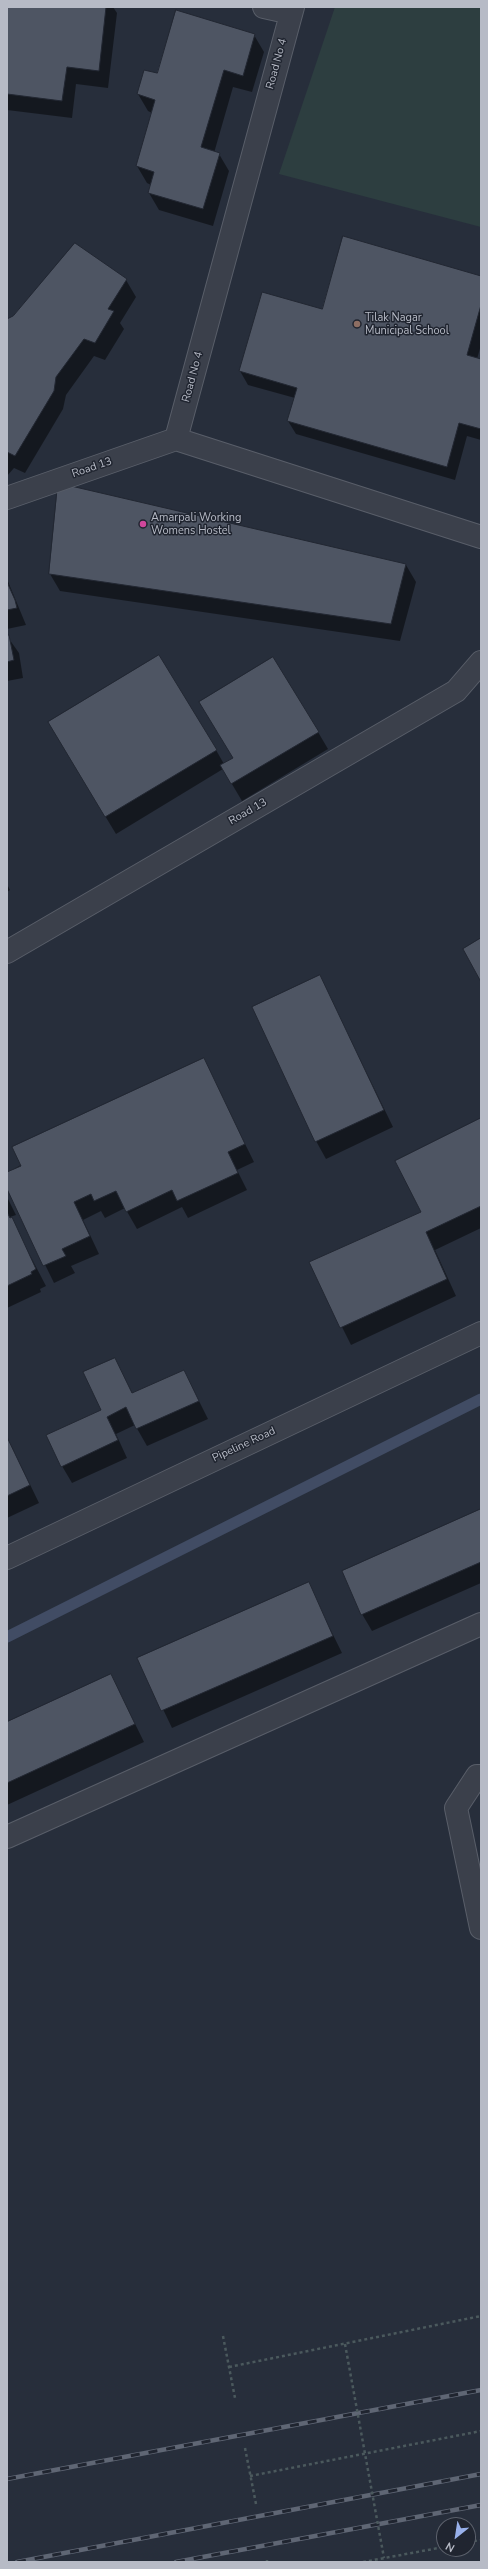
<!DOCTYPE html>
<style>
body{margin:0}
#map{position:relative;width:488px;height:2569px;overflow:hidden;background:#272e3b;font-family:"Nunito Sans",sans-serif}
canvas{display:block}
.frame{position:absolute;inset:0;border:8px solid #b7bbc6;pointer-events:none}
.north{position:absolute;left:436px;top:2517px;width:40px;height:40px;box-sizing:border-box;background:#202530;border:1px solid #5c616c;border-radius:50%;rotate:210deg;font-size:11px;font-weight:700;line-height:16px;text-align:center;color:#b7bbc6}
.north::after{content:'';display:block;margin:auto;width:14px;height:18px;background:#98b0ea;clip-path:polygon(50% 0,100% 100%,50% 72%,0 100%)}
</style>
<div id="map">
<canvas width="488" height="2569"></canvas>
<div class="frame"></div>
<div class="north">N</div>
</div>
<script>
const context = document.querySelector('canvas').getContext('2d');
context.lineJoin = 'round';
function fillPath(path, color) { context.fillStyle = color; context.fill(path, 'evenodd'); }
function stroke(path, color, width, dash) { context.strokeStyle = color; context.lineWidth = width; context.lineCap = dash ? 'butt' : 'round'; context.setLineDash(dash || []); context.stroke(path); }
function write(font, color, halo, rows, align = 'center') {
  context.font = font + ' "Nunito Sans",sans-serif'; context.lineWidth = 3; context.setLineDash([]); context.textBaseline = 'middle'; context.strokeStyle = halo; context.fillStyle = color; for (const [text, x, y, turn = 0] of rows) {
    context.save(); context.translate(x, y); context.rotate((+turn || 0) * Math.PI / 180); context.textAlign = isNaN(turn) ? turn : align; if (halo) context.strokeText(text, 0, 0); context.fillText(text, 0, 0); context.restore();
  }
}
fillPath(new Path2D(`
 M335 7H481V227L279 174Z`), '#2d3e40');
fillPath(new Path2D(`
 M7 7H113L117 13 108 88 76 84 72 118 7 110Z
 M254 35 264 52 252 92 233 87 214 153 219 154 229 171 213 226 159 210 149 193 151 185 147 183 137 166 152 113 148 111 138 94 158 74Z
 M481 277V345L477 359 481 360V440L467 436 455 480 296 434 288 421 295 398 248 385 240 371 323 311Z
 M126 280 136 297 120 323 124 329 105 360 94 356 66 395 63 409 25 473 14 468 7 476V320Z
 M406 565 416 582 400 641 60 591 50 574Z
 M7 579 26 625 7 629Z
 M7 636 19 653 23 678 7 681Z
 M318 732 328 749 242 801 223 769 116 834 59 740 216 750 224 764 234 758Z
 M7 884 10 890 7 892Z
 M320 977 393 1127 326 1159 316 1141Z
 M203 1059 254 1162 237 1170 247 1190 188 1218 182 1207 137 1229 125 1208 105 1218 101 1211 83 1220 99 1254 71 1266 75 1273 54 1283 7 1187V1173Z
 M481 1119V1228L435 1250 456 1296 351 1345 310 1263 422 1212Z
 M7 1197 16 1215 10 1217 46 1286 40 1289 41 1292 7 1308Z
 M114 1359 133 1394 184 1371 208 1419 147 1446 135 1425 116 1434 127 1458 72 1483 62 1466 102 1410Z
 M7 1437 39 1503 7 1518Z
 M481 1510V1583L372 1631 362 1614Z
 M308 1584 342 1653 172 1728 139 1659Z
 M111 1675 144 1742 7 1805V1723Z`), '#0007');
stroke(new Path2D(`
 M7 1637 481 1399`), '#414c64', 11);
const building = new Path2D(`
 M7 7H106L99 71 67 67 62 101 7 94Z
 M176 10 255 34 243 76 224 70 201 147 220 153 203 209 148 193 154 172 136 166 155 100 137 94 144 70 157 73Z
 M343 236 481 276V305L467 355 481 359V429L459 423 447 467 287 421 297 388 239 371 262 292 322 309Z
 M75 243 127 279 108 309 114 311 95 343 84 339 56 377 54 391 15 456 7 452V319L13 316Z
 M58 483 406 564 391 624 49 574Z
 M7 582 15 600 17 608 7 610Z
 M7 635H9L14 660 7 662Z
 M159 655 217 750 105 817 48 722Z
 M273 657 319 732 231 784 220 765 233 758 199 702Z
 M481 938V982L463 949Z
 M320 975 384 1110 315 1142 252 1007Z
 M204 1058 245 1144 228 1152 238 1173 177 1201 172 1190 126 1212 116 1191 94 1201 91 1194 74 1202 90 1236 62 1249 66 1256 43 1266 7 1189V1172L21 1166 12 1147Z
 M481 1118V1206L426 1232 447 1279 340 1328 309 1262 421 1212 395 1161Z
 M7 1212 10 1218 12 1217 36 1269 31 1272 32 1274 7 1286Z
 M115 1358 132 1393 184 1370 199 1401 136 1429 126 1407 107 1417 118 1440 61 1467 46 1435 101 1410 83 1372Z
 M7 1437 30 1485 7 1496Z
 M481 1509V1562L361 1615 342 1571Z
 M309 1582 333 1636 161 1711 137 1658Z
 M111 1674 135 1724 7 1783V1722Z`);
fillPath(building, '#4e5563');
stroke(building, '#222732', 1);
const minor = new Path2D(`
 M264 7 291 13
 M176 439 293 7
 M176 439 481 537
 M7 498 176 439
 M7 952 456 691 481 662
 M7 1558 481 1333
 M481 1776H477L456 1808 481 1928
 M7 1837 481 1624`);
stroke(minor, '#595e69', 24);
stroke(new Path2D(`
 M223 2336 235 2398
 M229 2367 481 2316
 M245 2448 256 2504
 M250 2476 481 2431
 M468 2542 481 2540
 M267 2560V2562
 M363 2562 444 2547`), '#4b595d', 2.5, [3, 3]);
stroke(minor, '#3b404b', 22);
const rail = new Path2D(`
 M7 2479 481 2390
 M17 2562 481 2474
 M176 2562 481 2505`);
stroke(rail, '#5f6674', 4.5);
stroke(rail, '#202530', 3, [9]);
stroke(new Path2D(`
 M345 2344 384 2558`), '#4b595d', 2.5, [3, 3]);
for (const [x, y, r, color] of [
 [357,324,4,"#8d6e63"],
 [143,524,4,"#d1479c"]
]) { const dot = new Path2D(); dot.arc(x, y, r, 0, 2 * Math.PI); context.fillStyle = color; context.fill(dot); stroke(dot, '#202530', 1.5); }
write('11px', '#b7bbc6', '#202530', [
 ["Road No 4",277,64,-75],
 ["Road No 4",193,377,-75],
 ["Road 13",92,468,-19],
 ["Road 13",248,812,-30],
 ["Pipeline Road",244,1445,-25]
]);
write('11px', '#b7bbc6', '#202530', [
 ["Tilak Nagar",365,318],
 ["Municipal School",365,331],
 ["Amarpali Working",151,518],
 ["Womens Hostel",151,531]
], 'left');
</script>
